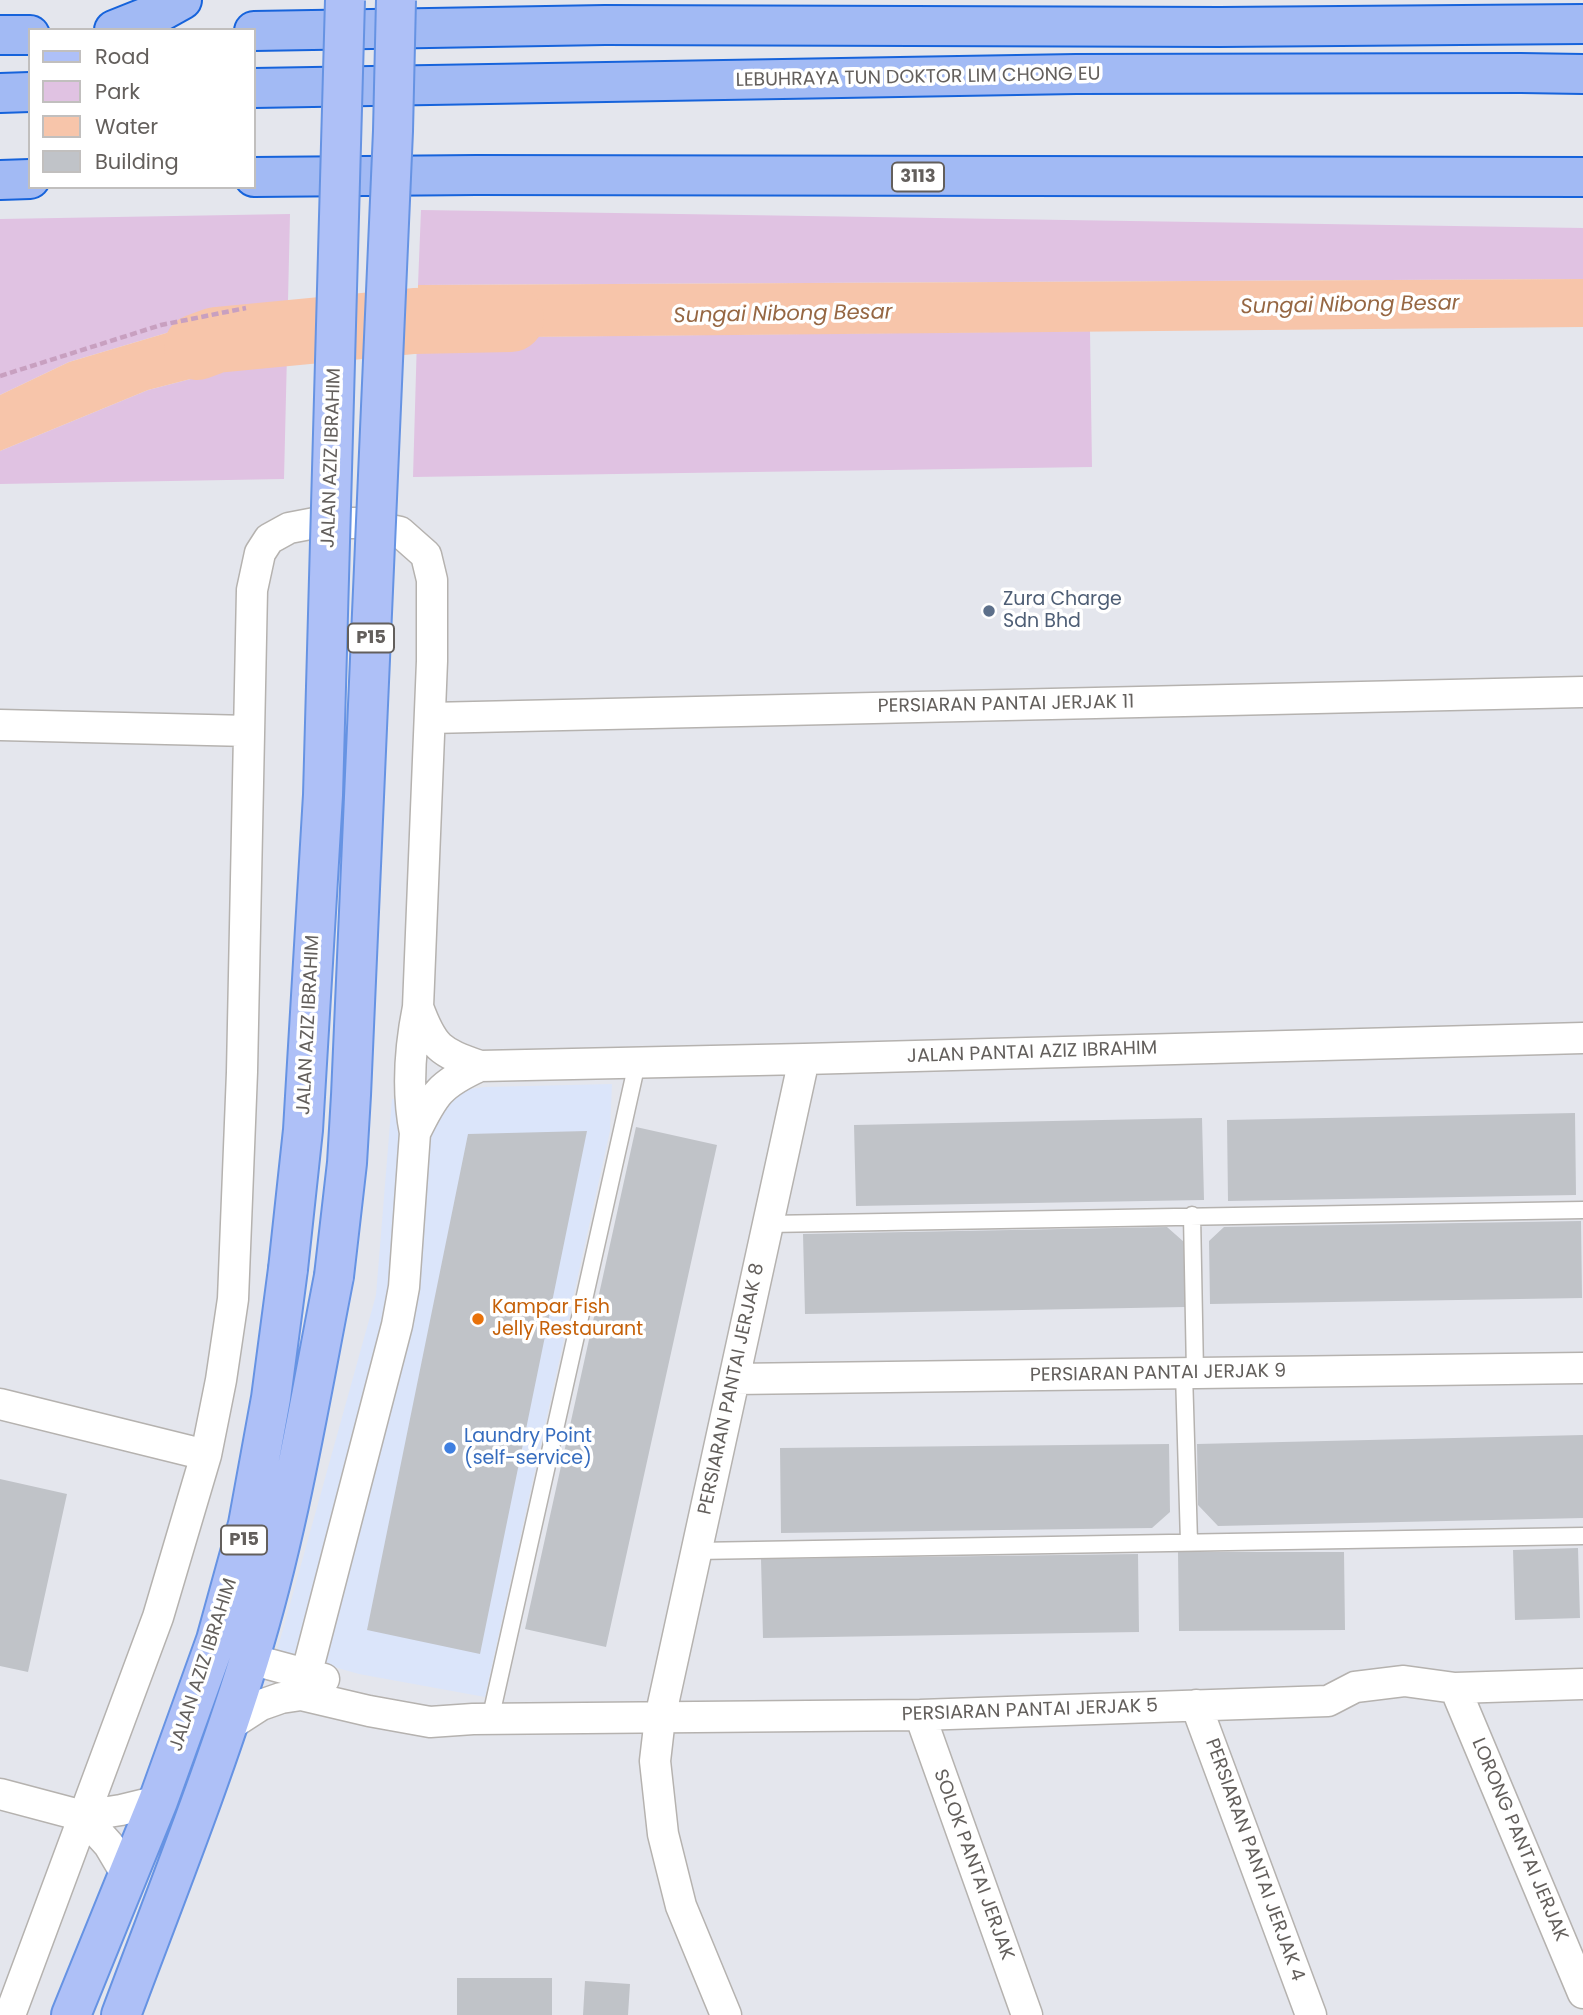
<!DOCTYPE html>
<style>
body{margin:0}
#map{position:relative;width:1583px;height:2015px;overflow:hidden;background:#e4e6ed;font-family:Poppins,sans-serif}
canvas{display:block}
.legend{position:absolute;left:28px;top:28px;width:228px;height:161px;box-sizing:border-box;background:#fff;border:2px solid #c1bfbe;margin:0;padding:9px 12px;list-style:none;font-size:21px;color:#635f5c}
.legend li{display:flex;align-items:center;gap:14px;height:35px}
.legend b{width:35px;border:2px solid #c1bfbe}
</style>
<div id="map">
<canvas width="1583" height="2015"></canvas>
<ul class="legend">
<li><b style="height:9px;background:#aec0f7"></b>Road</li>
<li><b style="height:19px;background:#e0c2e2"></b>Park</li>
<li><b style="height:19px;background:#f7c5aa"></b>Water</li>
<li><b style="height:19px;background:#c0c3c8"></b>Building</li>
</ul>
</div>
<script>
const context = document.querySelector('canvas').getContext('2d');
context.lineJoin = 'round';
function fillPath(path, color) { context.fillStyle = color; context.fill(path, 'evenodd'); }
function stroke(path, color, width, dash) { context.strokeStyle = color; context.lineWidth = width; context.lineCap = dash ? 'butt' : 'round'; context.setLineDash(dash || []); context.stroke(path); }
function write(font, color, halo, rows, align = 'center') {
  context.font = font + ' Poppins,sans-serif'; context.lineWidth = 7; context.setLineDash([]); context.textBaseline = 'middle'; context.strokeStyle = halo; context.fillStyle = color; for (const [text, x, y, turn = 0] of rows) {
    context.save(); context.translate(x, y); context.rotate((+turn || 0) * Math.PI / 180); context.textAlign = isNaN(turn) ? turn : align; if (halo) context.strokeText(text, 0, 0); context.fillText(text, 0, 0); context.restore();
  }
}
fillPath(new Path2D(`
 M612 1084 610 1131 485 1697 359 1674 277 1651 376 1295 392 1099 485 1087Z`), '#dbe5fa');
fillPath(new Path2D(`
 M421 210 1583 228V279L418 285Z
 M290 214 288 301 210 320 69 362 0 395V219Z
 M1090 331 1092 467 413 477 417 338Z
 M287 354 284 479 0 484V451L148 390Z`), '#e0c2e2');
fillPath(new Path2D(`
 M1583 279V327L417 338 418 285Z
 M288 301 287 354 148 390 0 451V395L69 362 210 320Z`), '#f7c5aa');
stroke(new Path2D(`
 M197 347 216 340 414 321 511 319`), '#f7c5aa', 66);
fillPath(new Path2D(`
 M1575 1113 1576 1195 1228 1201 1227 1120Z
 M1202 1118 1204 1200 856 1206 854 1125Z
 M636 1127 717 1145 606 1647 525 1629Z
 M587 1131 480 1654 367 1630 468 1134Z
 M1581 1221 1582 1298 1210 1304 1209 1241 1224 1227Z
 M1167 1227 1184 1242 1185 1307 805 1314 803 1234Z
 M1583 1435V1518L1218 1526 1198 1505 1197 1444Z
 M1169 1444 1170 1512 1152 1528 781 1533 780 1448Z
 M0 1479 67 1494 28 1672 0 1666Z
 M1578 1548 1580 1618 1515 1620 1513 1550Z
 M1178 1552H1344L1345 1630 1179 1631Z
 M1138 1554 1139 1632 763 1638 761 1559Z
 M457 1978H552V2015H457Z
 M585 1981 630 1984 628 2015H583Z`), '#c0c3c8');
const service = new Path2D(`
 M1192 1215 1195 1373
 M768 1224 1583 1210
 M1184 1373 1189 1542
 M696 1551 1583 1536
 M490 1720 637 1063`);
const minor = new Path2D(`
 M430 718 1583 692
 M0 725 249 731
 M418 1007C433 1048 440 1052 480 1066L804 1059 1583 1038
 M415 1133C434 1094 440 1084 480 1066
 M734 1379 1583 1368
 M0 1404 206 1455
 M250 1659 324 1679
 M1455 1688 1583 1993
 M1196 1705 1311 2015
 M920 1715 1027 2015
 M227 1727 261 1705 281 1698 301 1695 369 1711 430 1722 473 1719 920 1715 1328 1701 1355 1687 1404 1681 1455 1688 1583 1684
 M0 1794 83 1816 121 1810 158 1801
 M83 1816 109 1845 128 1877
 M10 2015 158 1617 206 1455 221 1380 233 1299 242 1072 252 590 260 553 269 539 289 528 315 523H356L400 532 426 555 432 580V661L418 1007C410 1047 407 1093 415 1133L404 1287 397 1325 301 1695
 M726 2015 681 1906 663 1834 655 1761 660 1718 804 1059`);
const primary = new Path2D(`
 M71 2015 158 1801 216 1640 248 1524 271 1398 288 1269
 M121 2015C165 1897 212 1780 249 1660 288 1534 309 1404 334 1276`);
const trunk = new Path2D(`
 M114 30 164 10 182 0
 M254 31 605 25 1220 27 1583 24
 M0 35H30
 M254 88 1076 74 1521 73 1583 74
 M0 93 30 92
 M254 177 476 175 1583 177
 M0 180 30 179`);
stroke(service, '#b5b2af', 19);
stroke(minor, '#b5b2af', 33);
stroke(primary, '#6693e3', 42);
stroke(trunk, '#1663db', 42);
stroke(new Path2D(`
 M0 376 161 325 246 308`), '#c8a0c0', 4.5, [7, 3.5]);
stroke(service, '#fff', 16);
stroke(minor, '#fff', 30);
stroke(primary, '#aec0f7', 38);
stroke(trunk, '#a2baf4', 38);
const primaryBridge = new Path2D(`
 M288 1269 303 1130 323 795 345 0
 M334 1276 347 1163 351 1095 393 131 396 0`);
stroke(primaryBridge, '#6693e3', 42, []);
stroke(primaryBridge, '#aec0f7', 38);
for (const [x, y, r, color] of [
 [989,611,7,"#5c6f8a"],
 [478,1319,7,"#e8710a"],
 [450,1448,7,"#3f7fe0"]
]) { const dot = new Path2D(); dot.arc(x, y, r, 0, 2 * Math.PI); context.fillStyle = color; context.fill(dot); stroke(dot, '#fff', 2.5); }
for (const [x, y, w] of [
 [918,177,52],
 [371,638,46],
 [244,1540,46]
]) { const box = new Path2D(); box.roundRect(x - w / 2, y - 14.5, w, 29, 5); context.fillStyle = '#fff'; context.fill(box); stroke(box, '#635f5c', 2); }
write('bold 18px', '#635f5c', null, [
 ["3113",918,177],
 ["P15",371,638],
 ["P15",244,1540]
]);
write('19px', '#635f5c', '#fff', [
 ["LEBUHRAYA TUN DOKTOR LIM CHONG EU",918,78,-1],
 ["JALAN AZIZ IBRAHIM",332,458,-88],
 ["PERSIARAN PANTAI JERJAK 11",1006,705,-1],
 ["JALAN AZIZ IBRAHIM",309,1025,-87],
 ["JALAN PANTAI AZIZ IBRAHIM",1032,1053,-2],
 ["PERSIARAN PANTAI JERJAK 9",1158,1374,-1],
 ["PERSIARAN PANTAI JERJAK 8",732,1389,-78],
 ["JALAN AZIZ IBRAHIM",204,1665,-72],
 ["PERSIARAN PANTAI JERJAK 5",1030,1711,-2],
 ["LORONG PANTAI JERJAK",1519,1840,67],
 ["PERSIARAN PANTAI JERJAK 4",1254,1860,70],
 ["SOLOK PANTAI JERJAK",973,1865,70]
]);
write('19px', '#4e5e75', '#fff', [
 ["Zura Charge",1003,600],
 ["Sdn Bhd",1003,622]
], 'left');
write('19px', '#c56008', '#fff', [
 ["Kampar Fish",492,1308],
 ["Jelly Restaurant",492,1330]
], 'left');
write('19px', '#366cbe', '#fff', [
 ["Laundry Point",464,1437],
 ["(self-service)",464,1459]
], 'left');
write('italic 21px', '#966743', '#fff', [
 ["Sungai Nibong Besar",1350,306,-1],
 ["Sungai Nibong Besar",783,315,-1]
]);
</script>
